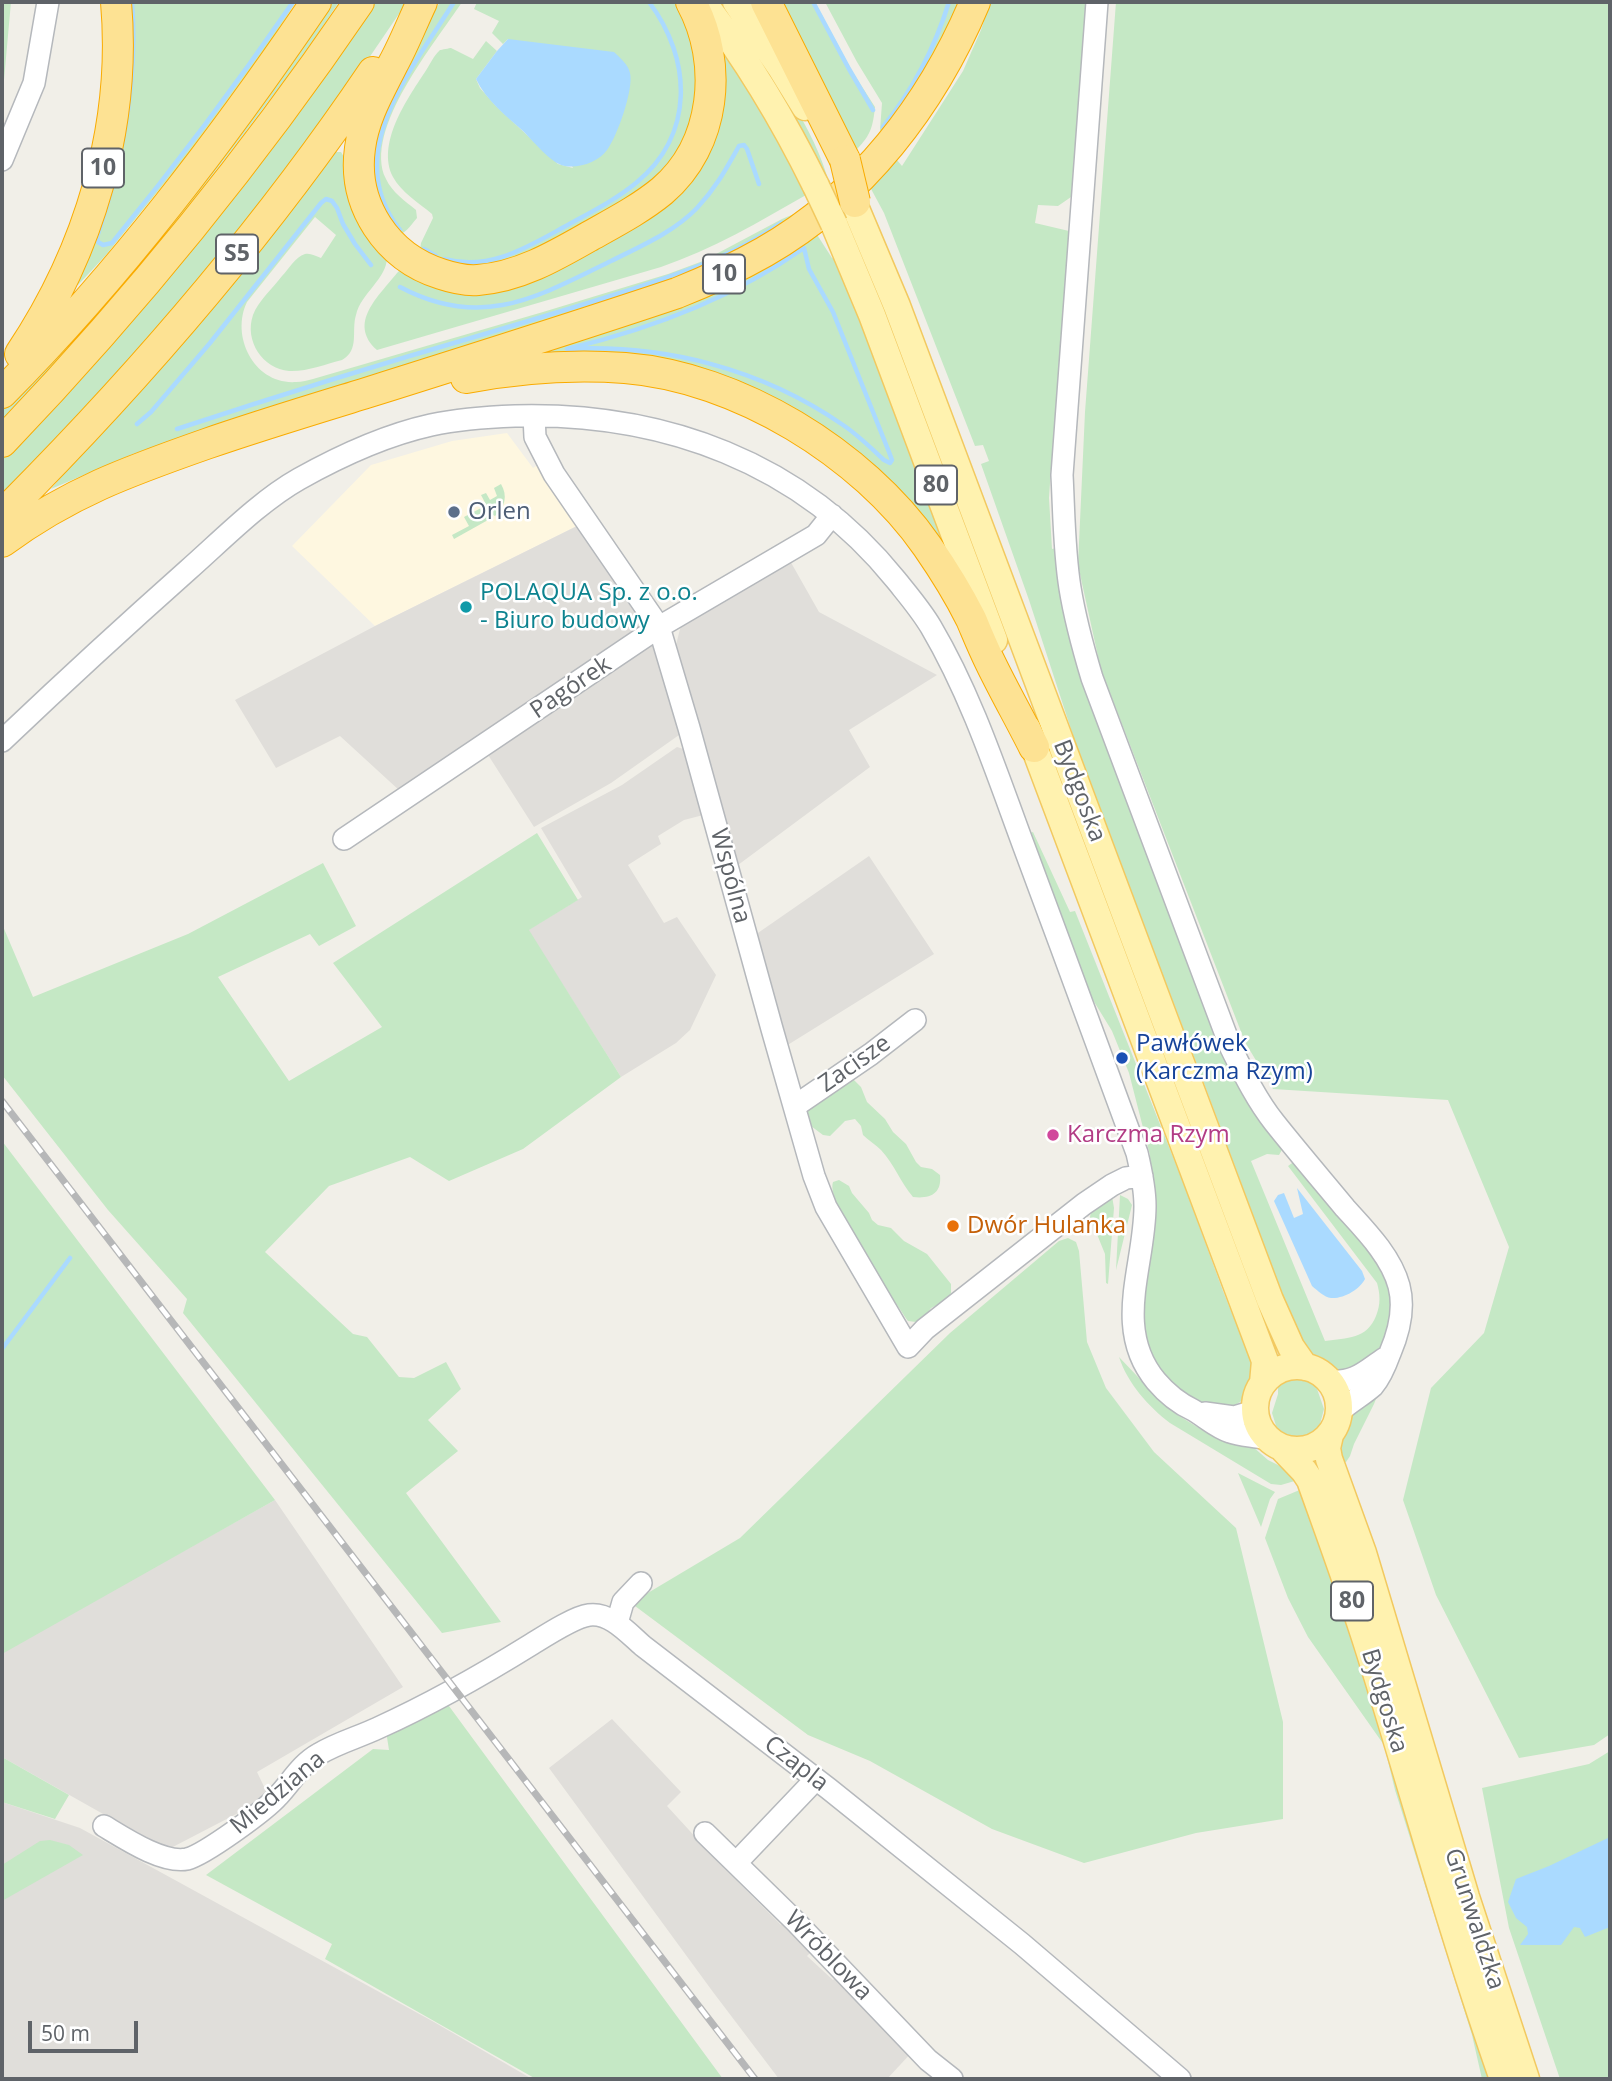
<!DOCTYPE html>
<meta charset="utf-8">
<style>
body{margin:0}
#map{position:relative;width:1612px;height:2081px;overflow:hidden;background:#f1efe8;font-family:"Open Sans",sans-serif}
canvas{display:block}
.frame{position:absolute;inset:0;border:4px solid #5f6368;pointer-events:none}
.scale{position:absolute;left:28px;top:2021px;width:110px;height:32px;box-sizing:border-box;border:4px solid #5f6368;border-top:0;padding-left:9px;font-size:21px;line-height:24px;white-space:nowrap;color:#5f6368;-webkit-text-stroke:5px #fff;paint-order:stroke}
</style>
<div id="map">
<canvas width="1612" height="2081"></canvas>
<div class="frame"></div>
<div class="scale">50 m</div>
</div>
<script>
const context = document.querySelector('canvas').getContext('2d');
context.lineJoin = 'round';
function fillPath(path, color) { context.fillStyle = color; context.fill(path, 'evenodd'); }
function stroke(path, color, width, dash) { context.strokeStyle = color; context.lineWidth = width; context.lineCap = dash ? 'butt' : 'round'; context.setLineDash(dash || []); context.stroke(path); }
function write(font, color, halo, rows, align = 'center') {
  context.font = font + ' "Open Sans",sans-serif'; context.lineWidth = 5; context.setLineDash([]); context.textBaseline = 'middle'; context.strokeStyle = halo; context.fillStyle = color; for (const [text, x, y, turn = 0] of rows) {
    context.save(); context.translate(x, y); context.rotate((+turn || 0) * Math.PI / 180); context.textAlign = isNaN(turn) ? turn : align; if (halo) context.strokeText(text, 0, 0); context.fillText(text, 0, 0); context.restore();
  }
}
fillPath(new Path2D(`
 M507 433 533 468 539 464 581 524 375 626 292 546 371 465 452 441Z`), '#fef7e0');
fillPath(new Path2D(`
 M581 524 649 626 400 791 340 736 276 768 235 700 375 626Z
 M789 559 819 612 937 675 849 730 870 767 738 865 676 645 681 625Z
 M659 627 689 728 611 783 534 827 483 747Z
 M677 747 693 752 711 813 684 820 658 836 661 844 628 865 664 923 677 917 716 975 690 1030 676 1043 621 1077 528 930 582 897 541 828 622 785Z
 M869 856 934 954 786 1046 755 935Z
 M275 1500 403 1687 257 1772 269 1797 167 1850 2 1757V1652Z
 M612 1719 681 1792 667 1806 722 1866 781 1925 785 1921 813 1950 807 1956 833 1980 840 1973 913 2051 887 2079H779L713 1992 549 1768Z
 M2 1802 80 1828 434 2022 532 2079H2Z`), '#e0deda');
fillPath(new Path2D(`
 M2 2H11L4 80 2 84Z
 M128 2H296L270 42 185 158 106 255 78 285 76 283Z
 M320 2H339C303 57 263 109 223 161 154 251 81 338 2 420V400Z
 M370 2H407L322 127 212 270 2 498V456Z
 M440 2H462C436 42 362 130 386 179 392 192 405 201 416 210L417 218C410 226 403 238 392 235L367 164 403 59Z
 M477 2H679L699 57 695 122 661 179 533 255 487 269 419 257 421 243 433 218 432 214C419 203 401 192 393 177 376 144 407 99 425 72 429 66 434 55 440 50 441 50 450 48 451 48L473 59 486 41 497 51 476 79 480 88 496 106 558 164 573 168 508 39 503 44 492 33 499 21 474 9Z
 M713 2H725C759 53 810 118 827 176L825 178Z
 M773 2H815L852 71 875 107C873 126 871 135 857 149L813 78Z
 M825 2H962L937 57 883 133 880 130 882 103 857 62Z
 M990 2H1086L1071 197 1058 206 1038 205 1035 223 1069 231 1072 243 1051 468 1049 498 1052 549 1056 548 1076 655 1283 1148 1279 1155 1267 1154 1251 1161 1325 1341C1347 1338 1367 1339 1376 1316 1381 1304 1380 1294 1377 1283L1288 1166 1295 1161C1323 1195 1384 1257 1391 1299 1392 1308 1391 1317 1389 1326 1386 1335 1385 1344 1379 1351 1372 1360 1357 1366 1347 1372L1337 1369 1302 1347 1199 1070 1081 760 1029 600 981 464 989 461 983 445 975 446 884 213 870 187 897 160 902 166 963 71 981 30Z
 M1116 2H1610V1734L1594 1745 1519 1758 1436 1595 1403 1500 1431 1388 1484 1333 1509 1247 1448 1100 1273 1089 1245 1042 1101 670 1078 565 1085 412Z
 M725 50 776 130 806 195C759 222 713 249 661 267L377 350C347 323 379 296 397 273L401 269 459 287 672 193 716 53Z
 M336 152H341L344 157 387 257C387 279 361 293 356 315 351 331 360 350 342 360 326 364 306 372 289 371 263 369 244 341 253 315 258 301 273 288 282 276 289 269 295 257 305 254 311 253 315 256 321 258L336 235 315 217 247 302C230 337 255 385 296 382 302 382 308 380 313 379L543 312 668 274 703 261 782 219 806 209 705 271 185 436 133 454 51 489 327 159Z
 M814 230 832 258 838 259 964 589 819 428 541 354 540 351Z
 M501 484C508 496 505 507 495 516L491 514 481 495 486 493 490 500 497 496 494 488Z
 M483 507 488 516V520L454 539 452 535 469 526 464 517Z
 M1033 832 1070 912 1075 911 1183 1182 1223 1291 1256 1373C1246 1430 1189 1404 1163 1374 1152 1361 1147 1345 1142 1329L1147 1157 1150 1155 1129 1073 1112 1031 1093 1000H1088L1027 834Z
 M537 833 578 900 529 930 621 1077 523 1149 449 1181 410 1157 329 1186 265 1252 353 1334 367 1337 399 1377 414 1378 446 1362 461 1389 428 1420 458 1451 406 1493 501 1622 442 1633 183 1313 187 1299 108 1210 2 1075V924L33 997 188 934 323 863 356 926 319 946 310 934 218 977 289 1081 382 1027 333 963Z
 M852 1078 861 1087 867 1102 885 1119 893 1132 906 1144 916 1162 921 1167 932 1169 940 1175C942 1194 930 1199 913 1197 901 1183 894 1164 881 1150 876 1145 868 1140 863 1135L861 1126 855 1119 845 1121 830 1136 823 1135 807 1123 805 1106Z
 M2 1141 275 1500 2 1654Z
 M839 1180 849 1186 852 1193 869 1213 872 1220 878 1225 891 1228 904 1241 927 1254 951 1284V1293L946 1301 931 1308 924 1319 916 1322 908 1321C893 1298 825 1204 833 1182Z
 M1120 1195 1128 1199 1132 1205 1116 1270Z
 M1112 1196 1114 1208 1108 1284 1106 1283 1105 1254 1090 1217 1091 1212Z
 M1068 1238 1076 1242 1079 1251 1087 1342 1106 1388 1154 1452 1236 1528 1283 1722V1819L1196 1833 1084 1863 992 1829 870 1761 808 1735 631 1603 740 1538 950 1333 1059 1241Z
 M1119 1357 1158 1398 1176 1414 1212 1436 1252 1446 1268 1460 1286 1469 1298 1480 1281 1485 1271 1484 1170 1423C1148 1406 1128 1384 1119 1357Z
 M1295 1378 1307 1380 1316 1386 1324 1409 1316 1439C1301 1446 1293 1442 1279 1435L1272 1413 1278 1394V1384Z
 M1383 1381 1374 1404 1354 1444 1350 1456 1346 1462 1341 1464C1338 1448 1343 1423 1353 1409 1361 1399 1373 1390 1383 1381Z
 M1238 1473 1275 1492 1270 1499 1261 1527Z
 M1302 1489 1314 1518 1482 2047 1488 2079H1482L1472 2035 1395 1790 1384 1745 1308 1637 1288 1598 1265 1538 1278 1499Z
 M446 1702 723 2079H536L325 1959 332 1944 206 1875 373 1749 389 1750 386 1731Z
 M1610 1751V2079H1560L1509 1928 1482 1788 1589 1764Z
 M2 1757 69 1795 55 1819 2 1802Z
 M50 1840 69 1845 83 1855 2 1901V1865L40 1841Z`), '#c5e8c5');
fillPath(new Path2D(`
 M508 39 614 52C620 58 628 64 630 73 634 89 617 137 607 150 598 163 573 171 559 164 548 159 532 140 523 131 506 116 486 100 476 79L497 51Z
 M1297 1188 1362 1271 1365 1279C1360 1289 1344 1299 1331 1298 1324 1297 1318 1291 1312 1286L1274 1201 1278 1195 1284 1193 1294 1218 1303 1214Z
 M1610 1837V1927L1585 1937 1580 1928 1574 1927 1561 1945H1520L1528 1934 1527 1927 1516 1918 1508 1902 1516 1879 1549 1866Z`), '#aadaff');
stroke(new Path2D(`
 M132 2C138 83 123 161 97 237L98 242 103 245 112 243C176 165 236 85 293 2
 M813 2 849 69 873 110
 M883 127C913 90 935 47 949 2
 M400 230C339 154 413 68 454 2
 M804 248 809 269 833 312 889 452 892 460 890 463 884 460C871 448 858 435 843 425 762 369 665 344 567 349 651 329 733 298 804 248Z
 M424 249 436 256
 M444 259C489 271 526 248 564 227 589 213 614 201 636 183 695 135 692 59 649 2
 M400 287C481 330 536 298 611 261 641 246 674 232 697 208 716 188 726 169 739 146L744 145 747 149 759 184
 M137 424 151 412 210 343 321 203 326 199 332 201 337 208 343 224 355 244 371 265
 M177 429C280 395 384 363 488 333 532 320 576 307 620 293 676 275 732 257 781 223
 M2 1349 70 1258`), '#aadaff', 4.5);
const minor = new Path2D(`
 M1097 2 1062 475C1064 513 1064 551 1070 588 1075 619 1083 648 1092 678L1231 1048C1244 1074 1256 1099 1274 1122 1297 1151 1321 1179 1345 1208 1365 1230 1391 1256 1399 1286 1405 1309 1399 1332 1390 1353 1386 1364 1381 1377 1373 1386 1363 1395 1350 1402 1339 1412
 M2 160 34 83 48 2
 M534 416 535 437 554 474 659 627 689 728 772 1029 814 1176 826 1207 908 1347 925 1329 1084 1204 1112 1185 1126 1178 1142 1176
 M2 741C63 683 125 626 188 570 222 540 260 501 299 479 340 456 386 435 431 425 459 419 487 417 515 416 663 412 801 462 896 580 908 595 921 610 931 627 971 695 996 771 1023 844 1061 947 1100 1050 1137 1153 1141 1170 1145 1188 1145 1206 1145 1266 1112 1328 1156 1381 1167 1394 1178 1403 1193 1410 1205 1417 1217 1428 1230 1432 1241 1436 1255 1436 1266 1439
 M344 839 659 627 816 535 832 515
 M795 1106 871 1054 915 1020
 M1329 1381C1356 1383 1365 1371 1385 1358
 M1205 1413 1234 1417 1254 1411
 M617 1623 623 1602 641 1583
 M104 1826C124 1838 163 1864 187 1859 204 1855 266 1810 278 1796 292 1781 301 1764 319 1754 337 1743 359 1737 378 1728 431 1704 482 1675 532 1644 545 1636 574 1617 589 1615 610 1612 628 1633 643 1646L829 1789 1022 1944 1180 2079
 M705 1833 796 1922 928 2060 952 2079
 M736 1863 816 1779`);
const major = new Path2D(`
 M703 2C747 59 784 121 816 186
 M736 2 781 68 805 107
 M854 204 897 306 1270 1300 1291 1347 1305 1367
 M834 224 872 315 994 640
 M1027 728 1265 1361 1263 1383
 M1255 1408a42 42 0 1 1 84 0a42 42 0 1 1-84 0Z
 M1330 1435 1327 1448 1329 1459 1363 1553 1466 1897 1526 2079
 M1282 1448 1304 1471 1310 1480C1330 1536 1351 1593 1369 1650 1414 1793 1453 1938 1503 2079`);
const highway = new Path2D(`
 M422 2C412 23 404 44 393 64 379 92 364 117 360 148 352 205 387 257 441 274 453 278 466 281 478 280 519 277 555 256 590 236 615 222 640 209 662 191 716 145 724 63 691 2
 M766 2 845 160
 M20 354C89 251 127 126 116 2
 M466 378C519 368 571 364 625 368 738 377 862 453 927 546 943 569 958 593 971 619 977 633 983 648 990 662 1004 691 1020 719 1034 747
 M2 393C120 274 222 140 316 2
 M2 442C133 305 252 159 359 2
 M2 515C138 379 265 232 373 72
 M2 542C68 493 129 471 206 444 258 426 311 410 363 394 468 361 573 328 677 293 707 281 736 268 764 252 862 196 932 104 975 2`);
stroke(minor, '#b5b8bc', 24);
stroke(major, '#f2c960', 29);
stroke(highway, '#f9ab00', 32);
stroke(minor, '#fff', 21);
stroke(major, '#fff2af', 26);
stroke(highway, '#fde293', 30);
const rail = new Path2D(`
 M2 1101 755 2079`);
stroke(rail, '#b6b7b8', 7);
stroke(rail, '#fff', 4.5, [13]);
const majorBridge = new Path2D(`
 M816 186 834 224`);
const highwayBridge = new Path2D(`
 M845 160 855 202`);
stroke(majorBridge, '#f2c960', 29, []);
stroke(highwayBridge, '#f9ab00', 32, []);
stroke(majorBridge, '#fff2af', 26);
stroke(highwayBridge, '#fde293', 30);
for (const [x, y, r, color] of [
 [454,512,7,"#5c6f8a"],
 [466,607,7,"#0f9aa8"],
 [1122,1058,7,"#1a4fb4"],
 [1053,1135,7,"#d1479c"],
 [953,1226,7,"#e8710a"]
]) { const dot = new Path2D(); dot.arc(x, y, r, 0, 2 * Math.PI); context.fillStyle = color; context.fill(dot); stroke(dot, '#fff', 2.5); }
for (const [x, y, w] of [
 [103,168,42],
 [237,254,42],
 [724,274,42],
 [936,485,42],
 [1352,1601,42]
]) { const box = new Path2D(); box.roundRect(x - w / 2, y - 19.5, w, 39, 5); context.fillStyle = '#fff'; context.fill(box); stroke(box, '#5f6368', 2); }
write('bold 23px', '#5f6368', null, [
 ["10",103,168],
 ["S5",237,254],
 ["10",724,274],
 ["80",936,485],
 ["80",1352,1601]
]);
write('24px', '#4e5e75', '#fff', [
 ["Orlen",468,512]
], 'left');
write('24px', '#0d838f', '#fff', [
 ["POLAQUA Sp. z o.o.",480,593],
 ["- Biuro budowy",480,621]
], 'left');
write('24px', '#5f6368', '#fff', [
 ["Pagórek",571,688,-34],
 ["Bydgoska",1079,791,69],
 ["Wspólna",730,876,75],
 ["Zacisze",855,1064,-35],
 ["Bydgoska",1384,1701,73],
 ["Czapla",796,1764,38],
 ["Miedziana",278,1793,-40],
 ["Grunwaldzka",1474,1919,72],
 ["Wróblowa",828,1956,46]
]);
write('24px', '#164399', '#fff', [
 ["Pawłówek",1136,1044],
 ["(Karczma Rzym)",1136,1072]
], 'left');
write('24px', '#b23c85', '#fff', [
 ["Karczma Rzym",1067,1135]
], 'left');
write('24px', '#c56008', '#fff', [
 ["Dwór Hulanka",967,1226]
], 'left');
</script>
